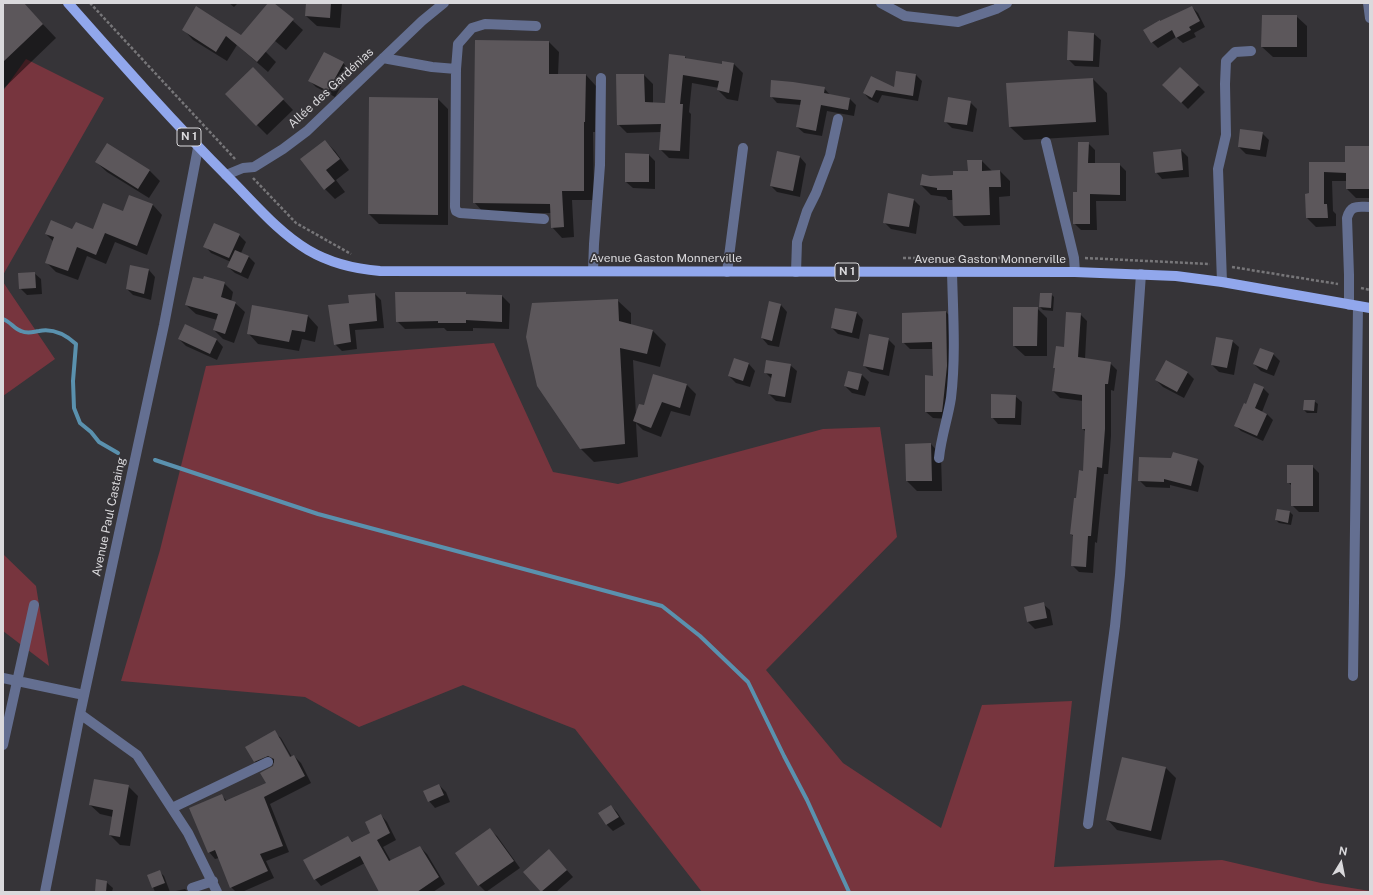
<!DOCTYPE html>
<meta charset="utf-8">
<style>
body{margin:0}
#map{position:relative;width:1373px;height:895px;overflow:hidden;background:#363438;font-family:"Public Sans",sans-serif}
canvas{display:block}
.frame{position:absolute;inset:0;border:4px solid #dad9dc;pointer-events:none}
.north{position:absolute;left:1321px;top:843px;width:40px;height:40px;-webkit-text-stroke:3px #363438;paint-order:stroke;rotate:10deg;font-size:11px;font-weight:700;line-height:16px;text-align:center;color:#dad9dc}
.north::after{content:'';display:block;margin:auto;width:14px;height:18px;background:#dad9dc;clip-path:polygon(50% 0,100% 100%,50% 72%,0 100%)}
</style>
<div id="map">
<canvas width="1373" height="895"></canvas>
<div class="frame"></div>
<div class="north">N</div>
</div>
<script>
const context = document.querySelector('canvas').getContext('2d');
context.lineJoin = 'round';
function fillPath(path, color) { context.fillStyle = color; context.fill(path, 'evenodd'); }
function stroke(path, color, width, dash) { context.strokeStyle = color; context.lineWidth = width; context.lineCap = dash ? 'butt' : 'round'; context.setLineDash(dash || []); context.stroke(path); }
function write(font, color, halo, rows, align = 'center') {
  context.font = font + ' "Public Sans",sans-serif'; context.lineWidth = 3.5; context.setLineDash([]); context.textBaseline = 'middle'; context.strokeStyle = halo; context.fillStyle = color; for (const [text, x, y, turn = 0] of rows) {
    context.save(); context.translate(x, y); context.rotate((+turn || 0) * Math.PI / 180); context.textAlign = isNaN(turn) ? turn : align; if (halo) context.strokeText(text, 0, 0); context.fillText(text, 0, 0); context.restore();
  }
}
fillPath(new Path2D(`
 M26 59 104 98 3 275V91Z
 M3 282 55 359 3 396Z
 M494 343 553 472 618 484 823 429 880 427 897 537 766 670 843 763 941 828 982 705 1072 701 1054 867 1222 860 1321 883 1370 891V892H702L575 729 463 685 359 727 305 697 121 681 160 550 206 366Z
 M3 554 36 586 49 666 3 631Z`), '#77353e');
fillPath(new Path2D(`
 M3 3H23L56 38 3 89Z
 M229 3H238L234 7Z
 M269 3H273L303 30 286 50 264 32Z
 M307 3H342L340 28 317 26 306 16Z
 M1192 7 1198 13 1205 27 1194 33 1196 37 1183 43 1176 37 1158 48 1152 42 1160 22Z
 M196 8 266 52 276 62 268 72 237 45 227 61 193 40 183 29Z
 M1296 16 1307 26V57H1273L1262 47Z
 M1094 34 1101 40 1099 67 1075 66 1068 59Z
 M549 42 559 52 558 75H586L596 86 595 132H593L594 200H572L574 237 562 238 552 227 551 213H484L474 202Z
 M685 57 687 59 723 65V62L734 64 743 73 738 101 727 99 718 90 719 88 692 83 689 112 691 114 689 159 669 158 660 149 661 132 627 133 618 124 644 75 653 84V104H666Z
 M343 63 350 70 335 97 316 87 309 80Z
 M253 68 293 110 267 135 226 94Z
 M1180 68 1205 92 1188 109 1164 85Z
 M897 72 916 75 922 81 918 101 882 95 878 103 869 99 864 93 871 77 894 88Z
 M1093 79 1107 93 1109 135 1024 140 1010 127Z
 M824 88 830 95 850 99 856 105 854 116 827 111 822 136 804 133 797 127 801 105 777 103 771 96Z
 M370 98 438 99 448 109V225L379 224 369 214Z
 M970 102 977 109 973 132 952 128 945 121Z
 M1262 133 1269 140 1266 157 1246 154 1239 147Z
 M325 141 335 151 349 170 336 180 345 192 335 199 325 189Z
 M1088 143 1095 150V164H1119L1126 171V201H1096L1097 230H1081L1074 223 1078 193Z
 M107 144 150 171 160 181 149 198 107 172 96 162Z
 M1370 147V198H1356L1347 189V181H1332L1333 211 1336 214V226L1316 227 1307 218 1310 194V163H1346Z
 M1181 150 1188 157 1189 177 1162 179 1156 172Z
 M649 155 655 161V189L633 188 626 182Z
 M800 157 806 164 800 197 777 192 771 186Z
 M982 161 992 171H1000L1010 181V196L999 197 1000 225 964 226 954 216 953 200H948L946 197 931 195 921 185 930 177 954 176 969 172Z
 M130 197 153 205 162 215 147 255 115 242 106 264 87 256 78 280 56 272 46 262 53 241 46 234 73 231 93 230 124 213Z
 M914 200 920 206 916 234 891 229 884 222Z
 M239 235 246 242 241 253 249 257 255 263 248 279 235 273 228 267 231 262 211 253 205 246Z
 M149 270 155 277 151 300 133 295 127 289Z
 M34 273 41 279 42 294 27 295 20 288Z
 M204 280 224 283 233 292 231 302 235 303 245 312 234 343 223 339 214 330 217 320 196 314 186 305Z
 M465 293 467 295 502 296 510 304 509 329 473 328V331H447L444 328 405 329 397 321Z
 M375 294 381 300 384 328 355 330 357 349 342 351 335 344 350 303Z
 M1051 294 1054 297 1053 311 1043 310 1040 307Z
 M617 300 631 313V325L653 331 666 344 660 367 633 360 636 415 644 407 654 375 687 385 696 394 690 416 671 411 661 437 643 430 636 423 638 457 594 462 581 449Z
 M781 305 787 312 779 347 768 345 762 338Z
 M1037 308 1047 318V356H1025L1014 346Z
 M946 312 953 319 948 419 933 418 926 412 934 377 933 349H910L903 342Z
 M857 313 863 320 859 339 838 334 832 328Z
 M1080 314 1087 321 1085 359 1110 363 1117 370 1114 391 1111 390V436L1108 474H1104L1097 543 1095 542 1093 573 1079 572 1072 565 1074 537 1071 534 1084 472 1086 432 1083 429V401L1060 398 1053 391 1056 369 1054 367 1065 348Z
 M308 316 318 327 315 342 302 339 299 351 258 344 248 333Z
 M185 325 217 340 223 347 217 360 186 346 179 339Z
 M888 339 895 346 889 376 871 372 864 366Z
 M1232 341 1239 347 1234 375 1219 372 1212 365Z
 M1273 354 1280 361 1274 376 1261 371 1254 364Z
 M734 359 749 364 755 371 750 387 736 383 729 376Z
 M790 365 797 371 791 403 776 401 769 394 772 379 765 372Z
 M849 372 862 375 869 382 865 396 852 393 845 386Z
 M1187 372 1194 379 1184 398 1163 387 1156 380Z
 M1263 388 1269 394 1262 412 1267 414 1273 420 1263 441 1241 431 1235 425 1246 405Z
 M1015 396 1022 402 1021 425 998 424 992 417Z
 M1314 401 1318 404 1317 413H1307L1304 410Z
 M931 444 941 455 942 491H917L907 481 906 445Z
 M1198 460 1204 466 1198 492 1170 485V488L1146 487 1139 480Z
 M1312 466 1319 473V512H1299L1292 505V486L1288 482Z
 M1278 510 1290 512 1293 515 1291 525 1279 523 1276 520Z
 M1043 604 1050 610 1053 625 1035 629 1028 622 1025 608Z
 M274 732 281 738 292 757 294 756 301 763 311 783 270 804 289 852 266 861 274 878 242 892H236L231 887 219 858 215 859 209 852 222 796 227 801 267 784 276 762 261 768 254 761ZM278 738H280L293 761 291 762Z
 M1166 768 1176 778 1161 840 1117 830 1107 819Z
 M439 785 446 792 450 802 435 808 429 801Z
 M128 786 138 796 130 846 120 845 110 835 113 817 100 814 90 805Z
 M611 806 617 812 625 824 613 831 607 825 599 813Z
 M381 815 387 822 396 840 383 847 391 861 420 847 427 854 445 884 433 892H380L365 863 321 886 315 879 348 837 354 843 372 834Z
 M490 830 497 836 520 868 486 892 479 885Z
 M555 857 573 877 556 892H542L524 872Z
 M159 871 164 876 170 892H155L148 875Z
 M106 882 113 888 112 892H96Z
 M185 889 188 892H171Z`), '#0007');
stroke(new Path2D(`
 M3 319C11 322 14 329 21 331 28 334 32 332 39 331 54 328 66 335 76 344L73 381 74 408 80 423 91 432 99 442 118 453
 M155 460 318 514 662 606 700 636 748 682 784 756 807 800 849 892`), '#5a91ae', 4);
fillPath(new Path2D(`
 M3 3H24L43 24 3 62Z
 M268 3H274L294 19 257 62 226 36 216 52 182 30 196 6 241 35Z
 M306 3H331L330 18 305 16Z
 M1192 6 1200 21 1189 27 1191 30 1176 38 1172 30 1151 43 1143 30 1160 20V21Z
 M1262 15H1297V47H1261Z
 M1068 31 1094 33 1093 61 1067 60Z
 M475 40 549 41V74H586L585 122H584V191H562L564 227 551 228 550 204 473 203Z
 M324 52 344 62 328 91 308 81Z
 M669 54 685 56V58L722 64V61L734 63 729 93 717 90 719 81 683 75 680 104H683L680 151 659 150 661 124 617 125 616 74H644L645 102 665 103Z
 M253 67 284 99 256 126 225 94Z
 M1180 67 1199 85 1181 103 1162 85Z
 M896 71 916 74 913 96 876 90 872 98 863 93 871 76 894 87Z
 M1093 78 1096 122 1009 127 1006 83Z
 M771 80 793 82 825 87 824 93 850 98 848 110 821 105 816 131 796 127 801 100 770 97Z
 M369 97 438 98V215L368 214Z
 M948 97 971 101 967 125 944 122Z
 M1240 129 1263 132 1260 150 1238 147Z
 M325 140 340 159 326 170 335 181 324 190 300 159Z
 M1078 142H1089L1088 163H1120V195L1090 194V224H1073V192H1077Z
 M107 143 150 170 138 189 95 162Z
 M1345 146H1370V189H1346V173L1324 172V204H1327L1328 218H1306L1305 194 1309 193V162H1345Z
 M1181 149 1183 170 1155 173 1153 152Z
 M777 151 800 156 793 191 770 186Z
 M625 153 649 154V182H625Z
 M967 160H982V171L1000 170 1001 187H989L990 215 953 216 952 190H937V188L920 185 922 174 930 176 953 175V171H968Z
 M888 193 914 199 909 227 883 223Z
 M129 195 153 204 137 246 105 233 96 255 77 247 68 271 45 263 54 237 45 234 51 220 72 229 76 222 93 229 103 203 123 211Z
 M214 223 240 234 229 258 203 247Z
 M235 250 249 256 241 273 227 267Z
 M130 265 149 269 144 294 126 289Z
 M35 272 36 288 19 289 18 273Z
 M204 276 225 282 221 297 236 302 225 334 213 330 218 314 185 305 193 277 203 279Z
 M395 292H466V294L502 295V322L466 320V323H438V321L396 322Z
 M375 293 377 321 349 324 351 342 334 345 328 305 349 303 348 295Z
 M1040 293H1052L1051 308 1039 307Z
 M618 299 619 321 653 330 647 354 620 348 625 444 580 449 537 386 526 337 532 303Z
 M769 301 781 304 772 341 761 338Z
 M252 305 308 315 305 332 292 330 289 342 247 334Z
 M1013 307H1038L1037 346H1013Z
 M835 308 857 312 852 333 831 328Z
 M946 311 947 366 943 404 942 412H925V375L933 376 932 342 902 343V313Z
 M1066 312 1081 313 1078 357 1111 362 1108 384H1105V429L1102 468 1097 467 1091 536H1088L1086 567 1071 566 1073 535 1070 534 1074 498H1076L1079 470 1083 471 1085 429H1082V395L1052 391 1055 368H1053L1056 346 1064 347Z
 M185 324 217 339 210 354 178 339Z
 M869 334 889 338 883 370 863 366Z
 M1216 337 1233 340 1227 368 1211 365Z
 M1260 348 1274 353 1267 370 1253 364Z
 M734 358 749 363 743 381 728 376Z
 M766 360 791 364 785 397 768 394 772 374 764 373Z
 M1166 360 1188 372 1177 392 1155 380Z
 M848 371 862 374 858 390 844 386Z
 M653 374 687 384 680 408 662 402 651 428 633 421 639 404 644 405Z
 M1254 383 1264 387 1255 408 1267 414 1257 436 1234 426 1244 403 1246 404Z
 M991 394 1016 395 1015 418H991Z
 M1304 400H1315L1314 411 1303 410Z
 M931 443 932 481H906L905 444Z
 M1173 452 1198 459 1191 486 1164 479V482L1138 481 1139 457 1171 458Z
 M1287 465H1313V506H1291V483H1287Z
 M1277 509 1290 511 1288 523 1275 520Z
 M1044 602 1047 618 1027 622 1024 607Z
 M275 730 290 757 294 755 305 776 264 797 283 846 260 854 268 871 230 888 215 850 208 853 189 808 222 794 225 801 266 783 260 773 273 766 274 762V759L268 756 254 762 245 747Z
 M1122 757 1166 767 1151 831 1106 820Z
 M94 779 129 785 120 837 109 835 113 810 89 805Z
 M439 784 444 795 428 802 423 791Z
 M611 805 619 817 606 825 598 813Z
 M381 814 390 833 377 840 389 861 420 846 439 877 417 892H379L360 856 314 880 303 860 348 836 352 842 370 833 365 822Z
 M490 828 514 861 478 886 455 853Z
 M549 849 567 870 541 892 523 872Z
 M160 870 165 883 152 888 147 875Z
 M96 879 107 881 106 892H95Z`), '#5c575b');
stroke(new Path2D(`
 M90 3 236 160
 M253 178 296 223 351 254
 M903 258H1062
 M1085 258 1210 264
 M1232 267 1338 284
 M1361 288 1370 290`), '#777679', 2.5, [3, 2]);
stroke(new Path2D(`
 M881 3 905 16 958 22 996 9 1007 3
 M1368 3 1370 18
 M383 58 432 67 456 69 455 207 456 211 460 213 544 219
 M456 69 458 44 472 28 485 24 536 26
 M1046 142 1074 258 1075 272
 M226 175 243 168 254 167 283 149 307 131 422 21 444 3
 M593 271 594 244 600 165 601 78
 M727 272 743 148
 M796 272 797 242 807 211 816 193 830 156 838 119
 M1222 282 1218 169 1226 135 1225 84 1226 61 1235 52 1251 51
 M1349 305V275L1347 218C1351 204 1358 207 1370 207
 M939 458C941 437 948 418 951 398 956 356 953 313 952 272
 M1353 676 1358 306
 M3 678 84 695
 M80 714 137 755 188 833 217 892
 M3 745 34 605
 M172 808 268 762
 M1088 824 1115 626 1120 575 1141 274
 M192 888 213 881
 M45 892 80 714 164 325 198 148`), '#646f91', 10);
stroke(new Path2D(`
 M68 3C121 63 174 123 230 179 255 204 278 232 308 250 330 263 355 269 380 271L1075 272 1176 276 1222 282 1370 308`), '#91a7ec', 10);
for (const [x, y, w] of [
 [189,137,24],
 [847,272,24]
]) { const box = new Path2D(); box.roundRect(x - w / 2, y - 9, w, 18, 3); context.fillStyle = '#363438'; context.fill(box); stroke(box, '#dad9dc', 1); }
write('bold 11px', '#dad9dc', null, [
 ["N 1",189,137],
 ["N 1",847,272]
]);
write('12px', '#dad9dc', '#363438', [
 ["Allée des Gardénias",331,88,-43],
 ["Avenue Gaston Monnerville",666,258],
 ["Avenue Gaston Monnerville",990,259],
 ["Avenue Paul Castaing",109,517,-78]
]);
</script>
